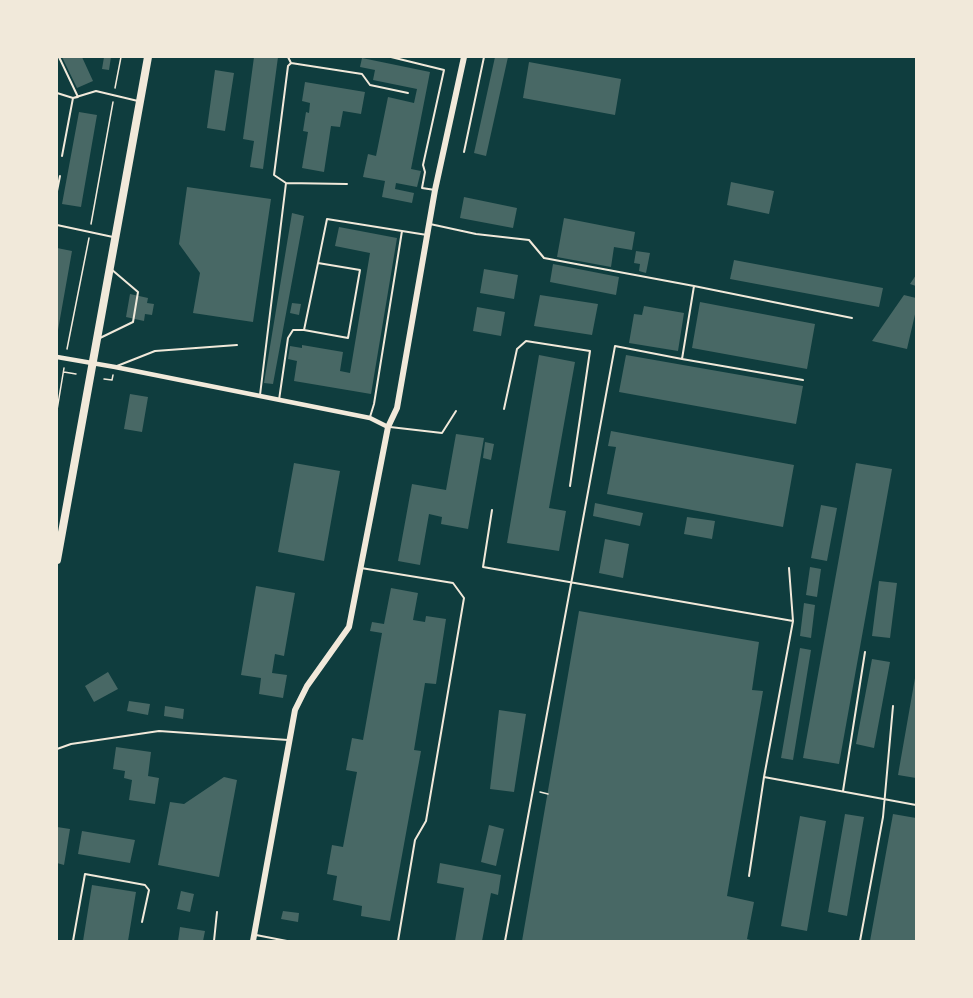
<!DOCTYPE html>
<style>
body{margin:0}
#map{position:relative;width:973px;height:998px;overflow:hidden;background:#0f3d3e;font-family:"Alegreya Sans",sans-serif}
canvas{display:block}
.frame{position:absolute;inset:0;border:58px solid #f1e9da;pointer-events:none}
</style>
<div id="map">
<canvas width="973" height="998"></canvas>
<div class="frame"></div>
</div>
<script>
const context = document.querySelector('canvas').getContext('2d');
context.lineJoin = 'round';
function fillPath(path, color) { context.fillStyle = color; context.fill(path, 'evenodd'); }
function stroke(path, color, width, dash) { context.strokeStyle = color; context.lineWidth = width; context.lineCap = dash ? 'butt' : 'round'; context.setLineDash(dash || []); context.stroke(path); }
fillPath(new Path2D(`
 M62 57H82L93 81 77 88Z
 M104 57H111L109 70 102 69Z
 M254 57H278L263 169 250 167 254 141 243 139Z
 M495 57H508L486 156 474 153Z
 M362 58 430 72 411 169 421 171 417 187 396 183 395 189 414 193 412 203 382 197 385 181 363 177 368 154 376 156 388 97 414 103 417 89 373 80 375 70 360 67Z
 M529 62 621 79 615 115 523 98Z
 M215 70 234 73 225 131 207 128Z
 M305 82 365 92 361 114 343 111 340 127 331 126 324 172 302 168 308 132 303 131 306 112 309 113 310 103 302 101Z
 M79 112 97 115 81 207 62 204Z
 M731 182 774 191 769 214 727 205Z
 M187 187 271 199 253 322 193 313 200 273 179 244Z
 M464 197 517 208 513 228 460 218Z
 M292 213 304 216 273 384 264 383Z
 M564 218 635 232 632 250 614 247 611 267 557 257Z
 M339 227 397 238 371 394 294 381 297 361 288 359 290 346 302 348V345L343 352 340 371 350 373 370 253 335 246Z
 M57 248 72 251 58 330H57Z
 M636 251 650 253 646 273 639 271 640 264 634 263Z
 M734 260 883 288 879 307 730 279Z
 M553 264 619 277 616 295 550 282Z
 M484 269 518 275 514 299 480 293Z
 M916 275V286L910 284Z
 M130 294 148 298 147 303 154 304 152 315 145 314 144 321 126 317Z
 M540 295 598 304 592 335 534 326Z
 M904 295 916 298V310L907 349 872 341Z
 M700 302 815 324 807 369 692 348Z
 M292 303 301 304 299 315 290 313Z
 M644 306 684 313 678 351 629 343 634 314 642 315Z
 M477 307 505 312 501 336 473 331Z
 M539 355 575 362 549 508 566 511 559 551 507 543Z
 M626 355 803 386 796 424 619 392Z
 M130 394 148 397 142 432 124 429Z
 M611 431 794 465 783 527 607 494 616 447 608 446Z
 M456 434 484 438 468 529 441 524 442 517 429 514 420 565 398 561 412 484 446 490Z
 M485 442 494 444 491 460 483 458Z
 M294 463 340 471 324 561 278 552Z
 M856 463 892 469 839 764 803 758Z
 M595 503 643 513 640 526 593 516Z
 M821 505 837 508 827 561 811 558Z
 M687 517 715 521 712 539 684 534Z
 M605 539 629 544 623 578 599 573Z
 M810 567 821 569 817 597 806 595Z
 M879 581 897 583 890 638 872 636Z
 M256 586 295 593 284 656 275 654 272 673 287 675 283 698 259 694 261 678 241 675Z
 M391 588 418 593 413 620 425 622 426 616 446 619 436 684 425 683 414 750 421 751 390 921 361 916 362 906 333 900 337 876 327 874 332 845 343 847 357 772 346 770 352 738 363 740 382 633 370 631 372 622 384 624Z
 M804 603 815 605 811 638 800 636Z
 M579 611 759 642 752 690 763 691 727 896 754 902 747 939 754 941H522Z
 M800 648 811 650 793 760 781 758Z
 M872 659 890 662 874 748 856 744Z
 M108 672 118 689 94 702 85 686Z
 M915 678H916V778L898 775Z
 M129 701 150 704 148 715 127 711Z
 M165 706 184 709 183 719 164 716Z
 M499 710 526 714 514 792 490 789Z
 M116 747 151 752 148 776 159 778 155 804 129 800 132 780 124 778 125 771 113 769Z
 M224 777 237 780 219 877 158 865 170 802 184 804Z
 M845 814 864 817 847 916 828 912Z
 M893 814 916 818V941H870Z
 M800 816 826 821 807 931 781 926Z
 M489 825 504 829 496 866 481 862Z
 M57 827 70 829 64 865 57 863Z
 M82 831 135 840 130 863 78 854Z
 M440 863 501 875 498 895 491 893 482 941H455L464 888 437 883Z
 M92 885 136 892 128 941H83Z
 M181 891 194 894 190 912 177 909Z
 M283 911 299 913 298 922 281 919Z
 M180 927 205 931 203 941H178Z`), '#486865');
stroke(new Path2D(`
 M115 88 121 57
 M91 224 113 102
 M67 349 89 238
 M64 372 76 374
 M104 379 112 380 113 375
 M57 410 64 368
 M540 792 548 794`), '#f1e9da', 1.5);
stroke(new Path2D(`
 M59 57 78 97 73 98 62 156
 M288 57 291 63 362 74 370 85 408 93
 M391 57 444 70 423 165 425 172 422 188 435 190
 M291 63 288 66 274 175 286 183 347 184
 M57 93 73 98 96 91 138 101
 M464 152 484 57
 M57 191 60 176
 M430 224 476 234 529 240 544 258 694 286 682 359 615 346 505 941
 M57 225 113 237
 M694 286 852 318
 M304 330 318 263
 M100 338 133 322 138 292 111 269
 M682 359 803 380
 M117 366 155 351 237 345
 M260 395 286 183
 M279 400 288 338 293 330H304L348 338 360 270 318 263 327 219 427 235
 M504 409 517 349 526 341 590 351 570 486
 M370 417 374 404 402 231
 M390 427 442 433 456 411
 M492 510 483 567 793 621 764 777 916 805
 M361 568 453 583 464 598 426 821 415 840 398 941
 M789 568 793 621
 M57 749 71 744 159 731 288 740
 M843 791 865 652
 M749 876 764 777
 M256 935 287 941
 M73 941 85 874 145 885 149 890 142 922
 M214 941 217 912
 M860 941 883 817 893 706`), '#f1e9da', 2);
stroke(new Path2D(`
 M57 357 115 367 370 418 388 427`), '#f1e9da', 4.5);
stroke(new Path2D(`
 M253 941 295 710 307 686 349 627 388 427 397 408 435 190 464 57`), '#f1e9da', 6);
stroke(new Path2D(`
 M57 560 148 57`), '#f1e9da', 8);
</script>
